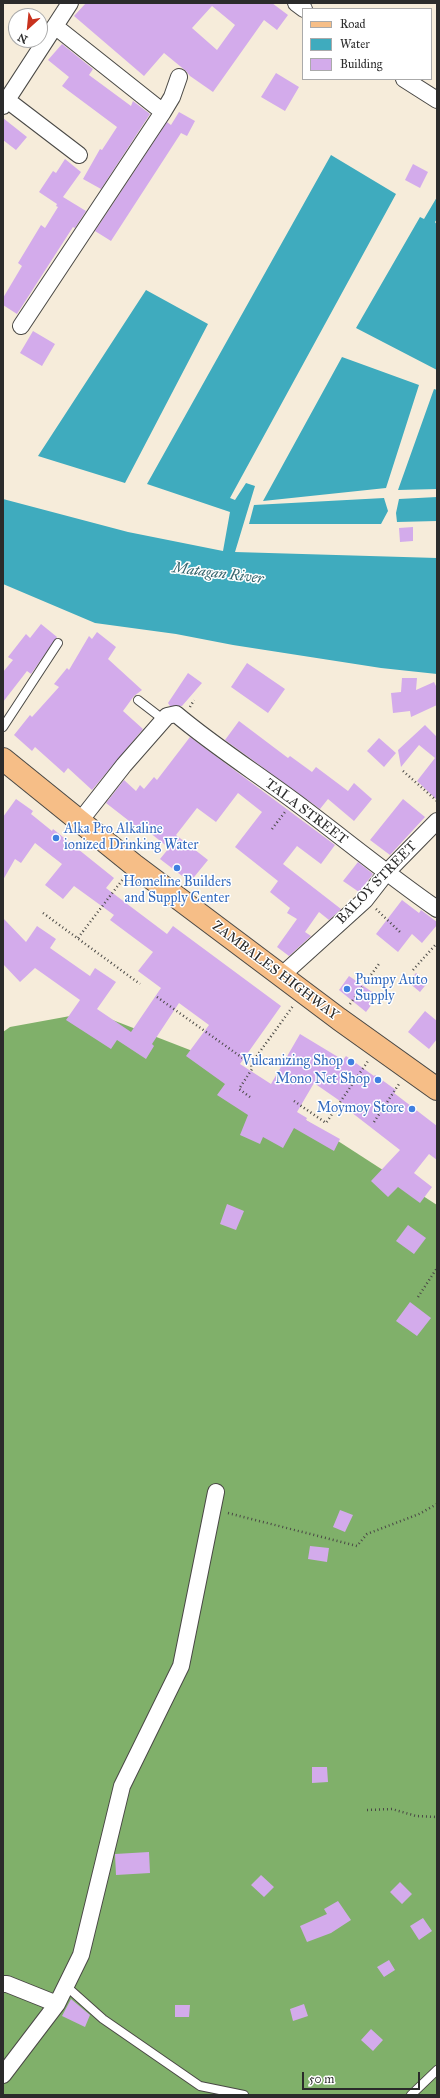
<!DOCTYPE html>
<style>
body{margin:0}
#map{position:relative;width:440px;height:2098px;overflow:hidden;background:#f6ecda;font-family:"IM FELL Great Primer",serif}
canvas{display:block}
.frame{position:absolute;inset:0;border:4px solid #2b2b2b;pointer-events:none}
.legend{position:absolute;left:302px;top:8px;width:130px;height:72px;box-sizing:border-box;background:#fff;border:1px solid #aaa;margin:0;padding:5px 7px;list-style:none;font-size:12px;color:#2b2b2b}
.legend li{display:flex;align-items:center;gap:8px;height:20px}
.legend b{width:20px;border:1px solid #aaa}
.north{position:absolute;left:8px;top:8px;width:40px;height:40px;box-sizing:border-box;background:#fff;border:1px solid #aaa;border-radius:50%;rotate:207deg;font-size:11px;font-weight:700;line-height:16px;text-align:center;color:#2b2b2b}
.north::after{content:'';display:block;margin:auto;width:14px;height:18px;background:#c8321e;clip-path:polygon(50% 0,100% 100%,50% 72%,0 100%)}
.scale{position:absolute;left:302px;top:2072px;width:118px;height:18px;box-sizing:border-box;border:2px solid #2b2b2b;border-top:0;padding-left:5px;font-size:12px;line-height:14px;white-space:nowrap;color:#2b2b2b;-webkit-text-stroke:3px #fff;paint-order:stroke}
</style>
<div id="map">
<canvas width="440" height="2098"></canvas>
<div class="frame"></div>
<ul class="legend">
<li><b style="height:5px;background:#f6be87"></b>Road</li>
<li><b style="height:11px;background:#3fabbe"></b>Water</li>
<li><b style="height:11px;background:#d3abeb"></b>Building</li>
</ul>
<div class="north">N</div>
<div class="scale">50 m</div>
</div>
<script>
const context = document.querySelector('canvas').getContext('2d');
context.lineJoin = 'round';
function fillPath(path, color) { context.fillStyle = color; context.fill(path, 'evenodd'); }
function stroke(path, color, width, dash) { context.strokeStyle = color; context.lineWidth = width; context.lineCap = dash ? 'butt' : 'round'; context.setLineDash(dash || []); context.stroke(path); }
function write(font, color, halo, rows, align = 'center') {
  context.font = font + ' "IM FELL Great Primer",serif'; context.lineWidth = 3; context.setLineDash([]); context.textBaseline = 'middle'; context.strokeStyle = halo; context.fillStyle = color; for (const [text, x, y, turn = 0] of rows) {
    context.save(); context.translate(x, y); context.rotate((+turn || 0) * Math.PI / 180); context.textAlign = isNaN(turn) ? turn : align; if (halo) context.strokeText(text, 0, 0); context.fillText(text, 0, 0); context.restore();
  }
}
fillPath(new Path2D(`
 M92 1012 208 1057 437 1205V2095H3V1032L10 1027Z`), '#80b06a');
fillPath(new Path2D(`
 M331 155 396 194 230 498 235 500 246 483 255 486 235 552 437 558V674L381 668 233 645 176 634 95 623 3 584V499L128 532 223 551 230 512 147 484Z
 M437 197V219L435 222 437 225V370L356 328 420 217 424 219Z
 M146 290 208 324 125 483 38 456Z
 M342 357 419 385 386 488 263 501Z
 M434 389 437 390V489L398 490Z
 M437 497V521L397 522 396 513 399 499Z
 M384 498 388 511 381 524H249L254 505Z`), '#3fabbe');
fillPath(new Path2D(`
 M86 3H272L288 15 277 30 264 20 213 92 190 76 186 71 164 53 144 76 74 16ZM212 6 235 25 217 50 192 28Z
 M62 44 93 69 89 75 131 106 133 101 150 114 101 189 83 179 100 149 102 150 117 127 62 86 69 77 48 60Z
 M276 73 299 87 285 111 261 97Z
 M179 112 195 121 187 136 181 133 111 241 95 231 167 122 171 125Z
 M3 118 27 137 16 150 3 140Z
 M65 159 81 172 63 197 86 211 75 228 73 227 17 314 3 305V298L22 266 18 263 41 225 45 228 58 207 56 206 57 204 39 192 53 171 56 173Z
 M413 164 428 172 420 188 405 180Z
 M33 331 55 344 42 366 20 353Z
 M413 527V541L400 542 399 528Z
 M41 624 57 637 31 674 27 671 3 702V672L13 660 8 657 26 634 30 638Z
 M97 632 116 647 108 659 142 690 134 696 123 711 143 729 92 790 68 768 64 773 35 747 32 751 14 735 30 715 32 717 59 687 54 684 67 668 69 670 89 636 92 639Z
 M247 663 285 689 268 713 231 687Z
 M188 673 202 683 182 706H170L168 703Z
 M402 678H417L416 690 434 682 437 688V705L411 717 410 711 393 713 391 693 401 692Z
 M239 721 288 758 290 756 312 772 316 767 348 791 354 783 372 799 354 821 328 799 320 809 225 740Z
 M425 725 437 737V800L417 781 435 758 419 745 401 767 398 750Z
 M190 737 335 845 321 864 297 846 283 864 341 909 329 920 319 912 305 932 311 936 289 956 277 947 297 919 287 913 290 908 270 892 278 881 235 847 262 812 238 793 216 822 197 808 176 835 208 860 190 882 160 859 169 848 144 828 142 831 106 803 124 780 136 791 140 785 144 789 154 777 157 780Z
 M379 738 396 753 384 767 367 751Z
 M16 799 33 811 31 814 52 831 53 829 114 878 106 888 167 934 173 926 281 1006 240 1064 271 1084 300 1034 343 1060 346 1056 374 1076 375 1075 396 1090 394 1093 437 1126V1160L429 1154 414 1173 432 1187 420 1203 398 1187 388 1197 371 1181 400 1150 351 1112 353 1110 314 1083 297 1112 307 1118 306 1120 340 1139 334 1151 294 1128 283 1148 263 1137 260 1144 240 1135 248 1115 217 1095 225 1084 186 1056 209 1025 179 1003 152 1044 154 1046 146 1059 117 1040 111 1049 66 1020 80 1000 35 968 20 982 3 964V918L26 942 37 926 56 939 50 948 90 976 95 968 116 982 97 1009 131 1032 161 988 138 971 153 952 110 920 114 915 74 886 63 899 45 885 62 864 35 843 21 863 15 859 3 880V817Z
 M403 799 425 817 390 855 370 840Z
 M358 862 373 874 359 892 343 881Z
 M402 900 419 913 421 910 437 922V925L422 943 412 934 398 952 376 934Z
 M416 973 428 982 420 992 408 982Z
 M349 976 378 996 366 1012 339 990Z
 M425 1011 437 1021V1039L429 1049 408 1032Z
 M227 1204 244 1211 236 1230 220 1224Z
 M408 1225 426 1238 414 1254 396 1241Z
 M410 1302 431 1318 417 1336 396 1321Z
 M340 1510 353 1515 345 1532 333 1527Z
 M310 1546 329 1548 327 1562 308 1559Z
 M312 1767H327L328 1782 312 1783Z
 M149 1852 150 1873 116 1875 115 1854Z
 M261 1875 274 1887 264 1897 251 1885Z
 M400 1882 412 1894 402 1904 390 1892Z
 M338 1901 351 1920 331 1933 307 1942 300 1926 327 1914 324 1909Z
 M423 1918 432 1931 419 1940 410 1926Z
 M389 1960 395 1970 384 1977 377 1967Z
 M71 1999 90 2015 85 2027 62 2016Z
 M304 2004 308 2016 293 2021 290 2009Z
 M175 2005H190L189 2017H175Z
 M371 2029 383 2040 373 2051 361 2040Z`), '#d3abeb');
const service = new Path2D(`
 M138 700 164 720
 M3 727 58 643
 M66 1986 103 2019 200 2086 244 2095
 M411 2095 437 2070`);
const minor = new Path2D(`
 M296 3 304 9
 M56 27 163 112
 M404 79 437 100
 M7 100 79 155
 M3 106 70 3
 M21 326 163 112 172 97 179 77
 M80 821 124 765 167 716 176 714C214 746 255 772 294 801 342 837 388 875 437 909
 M281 976 365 900 386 873 437 821
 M3 1984H7L57 2004
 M3 2075 57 2004 81 1955 122 1786 181 1666 216 1492`);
const primary = new Path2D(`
 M3 759 134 865 339 1019 437 1089`);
stroke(service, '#494845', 10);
stroke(minor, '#494845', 18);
stroke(primary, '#494845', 24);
stroke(new Path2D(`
 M190 707 194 700
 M403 771 437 801
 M272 829 285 812
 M376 909 400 932
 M43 913 140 984
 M78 938 123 879
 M413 970 437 943
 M157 997 251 1064
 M350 1004 379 964
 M250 1097 239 1089 252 1069 251 1064 293 1006
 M294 1101 326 1123 368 1061
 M374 1122 399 1084
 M418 1297 437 1268
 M228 1513 357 1546 367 1534 419 1514 437 1504
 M367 1810 392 1809 416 1816 437 1817`), '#494845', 2.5, [1, 3]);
stroke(service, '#fff', 8);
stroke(minor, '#fff', 16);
stroke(primary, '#f6be87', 22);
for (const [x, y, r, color] of [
 [56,838,4,"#3f7fe0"],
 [177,868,4,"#3f7fe0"],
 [347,989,4,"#3f7fe0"],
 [351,1062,4,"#3f7fe0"],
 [378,1080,4,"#3f7fe0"],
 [412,1109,4,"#3f7fe0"]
]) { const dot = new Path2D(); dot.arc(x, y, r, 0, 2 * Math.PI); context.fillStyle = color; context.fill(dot); stroke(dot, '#fff', 1.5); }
write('14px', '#2b2b2b', '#fff', [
 ["TALA STREET",306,812,37],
 ["BALOY STREET",377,883,-46],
 ["ZAMBALES HIGHWAY",275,971,37]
]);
write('14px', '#366cbe', '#fff', [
 ["Alka Pro Alkaline",64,830,"left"],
 ["ionized Drinking Water",64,846,"left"],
 ["Homeline Builders",177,883,"center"],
 ["and Supply Center",177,899,"center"],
 ["Pumpy Auto",355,981,"left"],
 ["Supply",355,997,"left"],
 ["Vulcanizing Shop",343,1062],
 ["Mono Net Shop",370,1080],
 ["Moymoy Store",404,1109]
], 'right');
write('italic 15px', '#34656d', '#fff', [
 ["Matagan River",218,574,7]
]);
</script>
